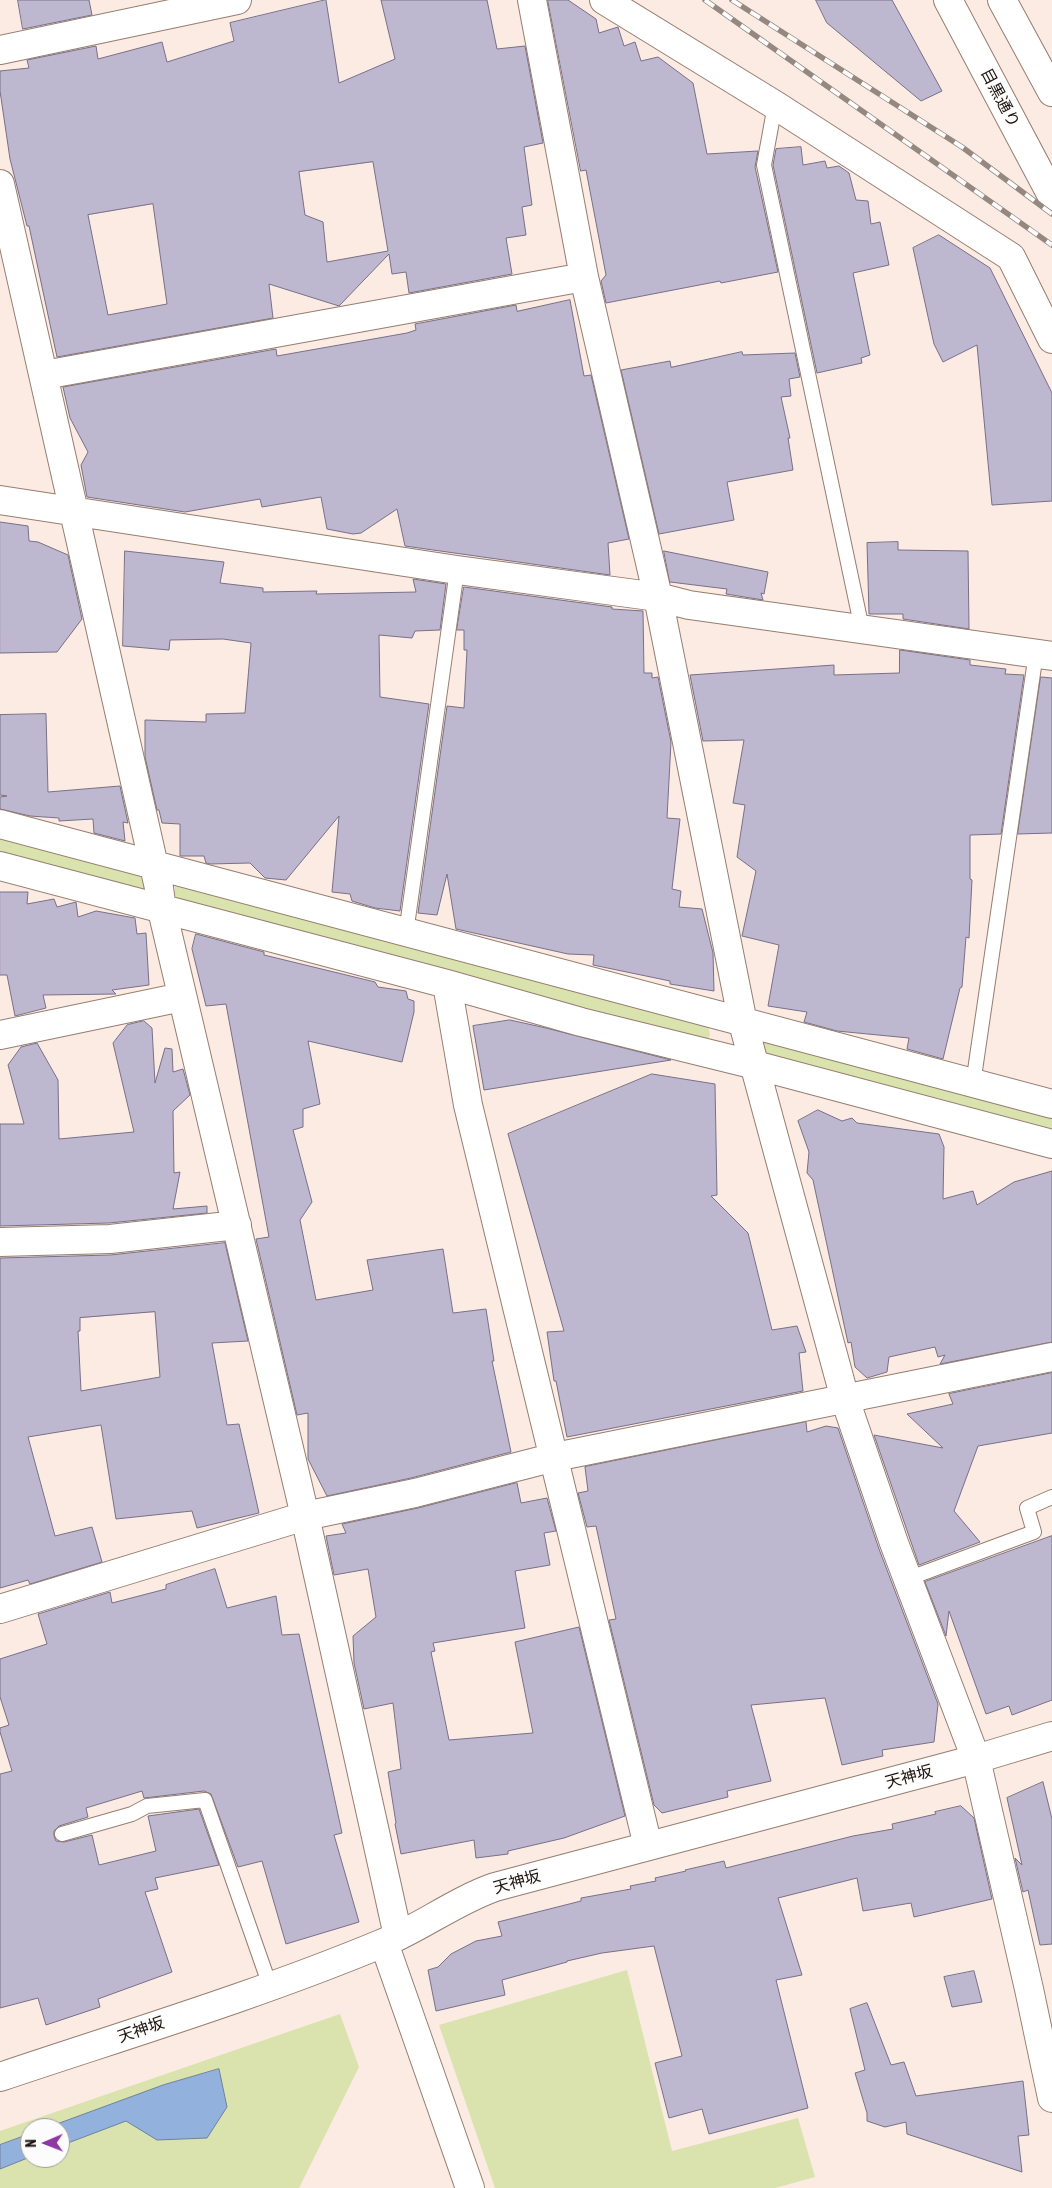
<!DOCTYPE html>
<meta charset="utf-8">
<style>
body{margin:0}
#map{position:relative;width:1052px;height:2188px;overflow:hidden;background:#fbebe2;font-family:"Asap Condensed",sans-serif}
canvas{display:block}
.north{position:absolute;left:20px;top:2118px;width:50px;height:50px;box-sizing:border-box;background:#fcfcfc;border:1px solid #a39f9d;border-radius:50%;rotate:269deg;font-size:14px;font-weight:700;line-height:20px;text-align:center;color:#1d140e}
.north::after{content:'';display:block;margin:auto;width:18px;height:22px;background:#8f37a3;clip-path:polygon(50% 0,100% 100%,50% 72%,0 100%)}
</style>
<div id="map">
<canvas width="1052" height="2188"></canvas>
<div class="north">N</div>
</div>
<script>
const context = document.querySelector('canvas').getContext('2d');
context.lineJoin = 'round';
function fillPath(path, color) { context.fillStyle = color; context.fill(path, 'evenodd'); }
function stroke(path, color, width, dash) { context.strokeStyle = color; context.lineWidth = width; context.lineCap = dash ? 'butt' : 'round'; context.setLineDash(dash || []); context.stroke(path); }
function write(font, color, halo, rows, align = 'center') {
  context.font = font + ' "Asap Condensed","Noto Sans JP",sans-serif'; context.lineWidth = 4; context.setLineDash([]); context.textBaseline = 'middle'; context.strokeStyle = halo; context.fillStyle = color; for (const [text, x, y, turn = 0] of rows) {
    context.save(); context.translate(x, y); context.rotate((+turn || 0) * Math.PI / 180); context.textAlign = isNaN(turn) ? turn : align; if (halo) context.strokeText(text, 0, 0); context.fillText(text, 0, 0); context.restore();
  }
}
fillPath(new Path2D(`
 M0 832 143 872 147 890 144 895 0 858Z
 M182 882 708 1025 710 1035 707 1041 698 1040 174 899 175 885Z
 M768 1037 1052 1114V1138L768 1059 763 1051V1041Z
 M627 1970 672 2151 798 2118 815 2177 775 2188H495L439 2025Z
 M340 2014 359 2067 299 2188H0V2131ZM30 2128H60V2158H30Z`), '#dae2ae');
const water = new Path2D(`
 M219 2069 227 2107 207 2138 157 2140 126 2121 60 2146V2128H46L163 2085Z
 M30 2134V2157L0 2169V2145Z`);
fillPath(water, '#92b1dc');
stroke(water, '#6f829e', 1);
const building = new Path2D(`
 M18 0H89L92 15 23 29Z
 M326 0 339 83 395 59 381 0H487L497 49 525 46 543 143 524 147 532 205 522 207 526 235 506 238 512 274 409 293 406 272 392 274 389 254 339 306 269 284 273 318 57 357 29 226H27L10 159 0 91V71L29 68 27 60 96 46 98 59 162 42 167 62 234 41 230 23ZM373 162 388 251 327 262 323 222 305 215 299 172ZM153 204 167 304 108 315 88 215Z
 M548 0H568L596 19 599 33 618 27 624 46 635 42 641 61 658 57 693 83 707 154 758 151 755 167 778 272 721 283 720 281 606 303 601 281 606 275 586 170 581 171Z
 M816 0H892L942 91 921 101 827 23Z
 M801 147 803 165 825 161 827 168 839 166 849 173 856 200 868 201 871 224 880 222 889 265 853 273 870 355 861 358 862 363 817 373 773 165 776 149Z
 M939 235 990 268 1052 393V501L992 505 977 345 943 362 934 344 913 248Z
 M570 300 584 376 591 375 629 539 608 543 610 575 405 546 397 509 361 533 353 534 327 529 321 497 262 507 260 499 185 512 87 497 81 465 88 452 70 418 63 387 276 349 277 356 407 333 416 330 415 324 516 305 517 311Z
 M742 352 743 355 795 353 800 377 789 379 791 396 781 397 790 438H788L793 470 727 482 734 520 659 534 621 370 670 361 671 367Z
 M0 522 28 526 29 541 38 542 68 555 82 619 57 652 0 653Z
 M898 542V550L968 551 969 629 903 619V614H869L867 543Z
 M125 551 224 562 220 583 263 588V592L317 591 316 594 416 592 413 579 446 584 440 630 415 631 412 638 379 635 380 697 429 704 400 911 375 908 352 901 350 894 332 892 339 816 286 880 265 878 250 863 210 864 206 863 204 856H180V824L162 823 159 810H157L145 757V720L206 722V714L245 713 251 643 223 639 170 640 169 650 123 646Z
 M664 551 768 572 764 594 761 593 763 600 726 594 727 589 670 582Z
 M464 587 612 607V609L643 611 644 673H652V678L658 677 671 742 667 818 680 819 672 889 681 891 679 907 702 909 713 953 714 991 670 984V981L593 965 594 955 568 954 456 929 447 874 437 915 418 913 447 706 464 708 467 650H464V630H457Z
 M900 650 970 660V665L1006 669 1005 674 1024 675 1001 834 970 835V879L972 880 969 938 966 937 962 987 960 988 943 1059 907 1049 909 1038 837 1031 804 1022 807 1012 768 1006 779 945 742 936 756 871 737 857 745 805 733 803 744 740 703 741 690 675 834 665V675L899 673Z
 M1041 677 1052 678V833L1018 834Z
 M46 714 48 792 120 786 128 823 123 822 125 841 94 833 93 819 59 821V818L30 816 0 809V797L7 796 0 795V715Z
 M0 892H28L27 904 54 899 57 907 76 902 78 917 96 911 135 918 137 934 146 933 149 985 112 990 116 994 43 995 46 1008 15 1016 7 975H0Z
 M196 934 264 952V955L375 982 378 987 406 991 408 999 414 1001V1012L402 1062 308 1041 320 1104 303 1109V1127L293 1130 312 1202 300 1220 316 1300 373 1290 367 1260 443 1249 453 1313 486 1309 494 1361H492L511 1452 411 1478 327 1496 308 1459V1413L297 1415 256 1239 269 1237 226 1004 206 1006 192 949Z
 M510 1020 546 1028 671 1060 484 1090 473 1026Z
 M144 1021 152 1028 155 1083 165 1048 172 1049 173 1072 183 1069 190 1095 173 1111 174 1173 180 1172 173 1209 207 1206V1213L109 1223 0 1226V1124H24L8 1065 21 1047 37 1043 58 1080 59 1139 134 1132 113 1043 127 1025Z
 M652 1074 715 1084 717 1195 711 1196 748 1233 772 1330 797 1326 806 1352 799 1353 803 1391 567 1437 556 1381H554L547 1332 564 1331 508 1134Z
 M818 1110 842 1121 852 1118 857 1123 939 1134 944 1147 943 1199 973 1191 977 1205 1014 1182 1052 1171V1342L940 1364 945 1355 938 1357 935 1347 889 1357 887 1372 867 1378 855 1367 851 1342 848 1343 813 1180 807 1173 809 1152 798 1121Z
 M225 1243 248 1341 212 1343 227 1425 239 1424 259 1513 197 1528 192 1511 116 1519 101 1425 28 1437 55 1536 92 1527 102 1562 30 1584 28 1580 0 1588V1258L110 1255ZM155 1312 160 1377 81 1391 78 1331H80V1318Z
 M1052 1373V1433L978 1446 954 1511 980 1542 919 1565 874 1435 943 1448 907 1414 953 1404 949 1394Z
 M806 1422 807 1432 826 1426 838 1428 879 1549 938 1704 934 1742 882 1750 883 1756 842 1765 825 1698 751 1705 771 1781 727 1791 728 1797 662 1813 654 1805 609 1620 616 1619 596 1526 587 1527 578 1493 588 1491 585 1467Z
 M517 1483 521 1503 547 1498 556 1531 544 1533 550 1565 515 1571 525 1628 433 1643 435 1651 431 1652 449 1740 533 1733 515 1642 579 1627 625 1816 564 1838 508 1851V1854L476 1858 474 1840 401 1854 395 1824 396 1823 388 1772 401 1769 393 1703 364 1709 354 1663 353 1636 376 1617 368 1569 334 1575 326 1536 346 1533 342 1524 418 1508Z
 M1052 1536V1700L1012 1715 1009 1706 986 1714 949 1611 946 1636 925 1582Z
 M215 1569 227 1608 276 1596 282 1635 299 1634 342 1833 334 1835 359 1922 286 1944 262 1861 238 1867 211 1794 204 1791 144 1798 142 1791 86 1808 88 1817 59 1826 54 1831V1836L56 1841 64 1842 92 1835 99 1865 156 1851 148 1816 199 1809 219 1865 155 1878 158 1889 145 1892 172 1972 98 1999 100 2007 46 2025 38 1998 0 2008V1774L12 1771 0 1732V1728L9 1725 0 1697V1659L47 1644 38 1614 110 1592 112 1603 166 1589V1585Z
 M1043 1782 1052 1819V1944L1040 1945 1028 1890 1023 1892 1015 1858 1022 1865 1007 1798Z
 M961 1806 974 1818 992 1899 914 1917 911 1903 863 1911 857 1878 778 1898 802 1975 776 1980 808 2108 709 2134 702 2109 669 2118 655 2063 682 2056 654 1946 602 1953 567 1961V1962L502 1980 505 1995 436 2011 428 1970 438 1967 451 1954 476 1941 502 1936 498 1922 581 1901V1898L631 1889 630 1886 656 1881 655 1878 686 1871 685 1870 724 1861 726 1868 853 1836 893 1829 892 1824 936 1814 935 1812Z
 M974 1971 982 2002 952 2007 944 1977Z
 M867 2003 891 2065 904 2062 916 2096 1023 2081 1029 2135 1018 2136 1022 2172 907 2134 906 2122 885 2127 867 2121V2113L855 2073 865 2070 850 2009Z`);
fillPath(building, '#beb7d0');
stroke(building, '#777087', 1);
const lane = new Path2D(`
 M775 105 764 165 862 629
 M406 933 457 570
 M973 1084 1036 653
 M907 1579 1034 1532 1027 1508 1052 1497
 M62 1834 132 1814 147 1806 205 1800 270 1986`);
const street = new Path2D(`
 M532 0 584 277 658 597 743 1023 845 1399 894 1543 976 1759 1029 1989 1052 2098
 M604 0 775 105 1011 257 1052 339
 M0 50 237 0
 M0 184 159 888 162 910 305 1516 398 1936
 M44 375 584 277
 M0 500 457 570 658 597 689 605 1052 656
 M0 824 1052 1104
 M0 866 447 984 581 1022 755 1065 1052 1144
 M447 984 468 1105 648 1846
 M0 1035 182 997
 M0 1242 110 1239 237 1225
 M0 1609 305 1516 415 1493 555 1457 1052 1357
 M384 1943 470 2188`);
const secondary = new Path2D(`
 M0 2077C128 2034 258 1995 383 1943 422 1927 455 1901 495 1887L976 1759 1052 1736`);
const primary = new Path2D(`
 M948 0 1052 196
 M1002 0 1052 92`);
stroke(lane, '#967e70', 16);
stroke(street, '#967e70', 30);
stroke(secondary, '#967e70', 30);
stroke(primary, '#967e70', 30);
stroke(lane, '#fff', 14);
stroke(street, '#fff', 28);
stroke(secondary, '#fff', 28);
stroke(primary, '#fff', 28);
const rail = new Path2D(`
 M705 0 1052 245
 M732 0 962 147 1052 214`);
stroke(rail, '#948880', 5.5);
stroke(rail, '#fcfcfc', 4, [11]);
write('16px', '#1d140e', '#fcfcfc', [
 ["目黒通り",1000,98,62],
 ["天神坂",909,1777,-15],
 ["天神坂",517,1882,-16],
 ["天神坂",141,2030,-19]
]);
</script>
